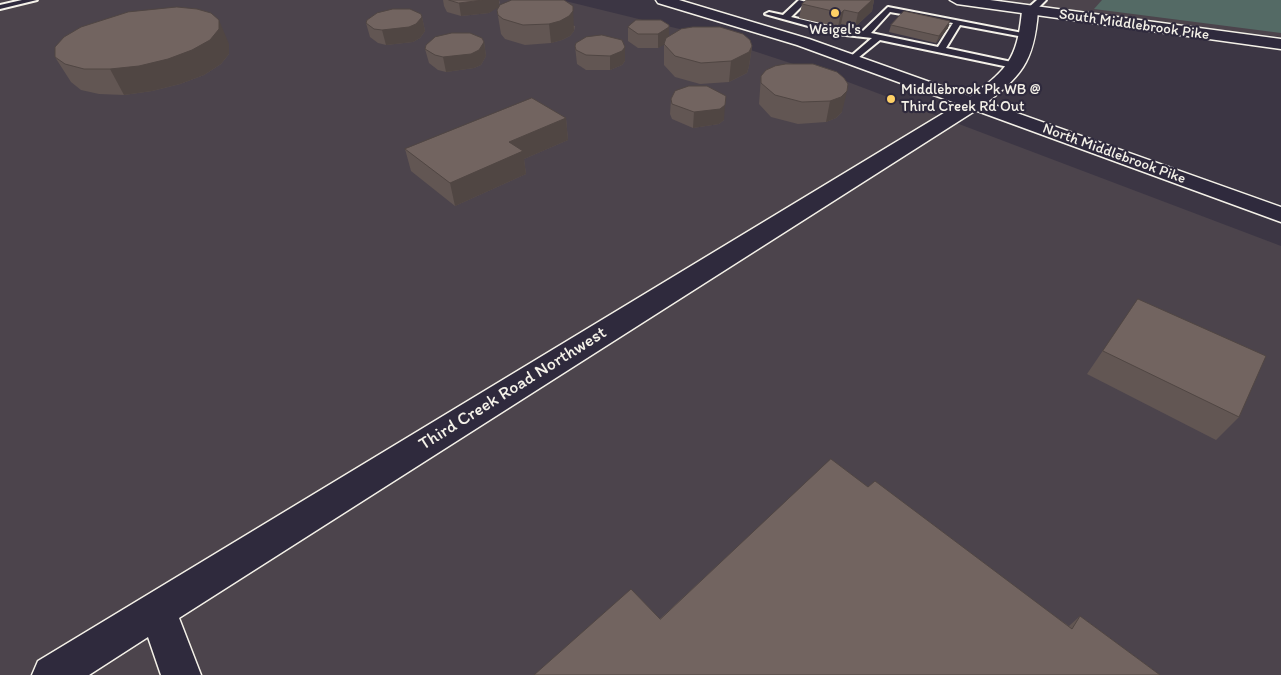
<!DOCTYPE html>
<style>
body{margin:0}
canvas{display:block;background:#3c3644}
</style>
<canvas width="1281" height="675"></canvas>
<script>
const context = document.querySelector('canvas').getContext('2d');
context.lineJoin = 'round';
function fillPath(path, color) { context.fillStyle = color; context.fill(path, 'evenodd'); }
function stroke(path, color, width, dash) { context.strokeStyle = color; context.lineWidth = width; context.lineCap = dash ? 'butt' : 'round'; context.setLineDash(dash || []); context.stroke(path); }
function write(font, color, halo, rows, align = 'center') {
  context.font = font + ' Itim,sans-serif'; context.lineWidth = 4.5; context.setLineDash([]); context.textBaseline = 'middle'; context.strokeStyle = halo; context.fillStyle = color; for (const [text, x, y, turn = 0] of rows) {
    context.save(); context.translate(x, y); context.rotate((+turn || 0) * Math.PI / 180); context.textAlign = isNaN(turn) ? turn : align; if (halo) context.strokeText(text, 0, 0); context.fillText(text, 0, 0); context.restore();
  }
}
fillPath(new Path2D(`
 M0 0H561L708 36 848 82 1281 246V675H0Z
 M998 0H1281V37L1154 22Z`), '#4c444c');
fillPath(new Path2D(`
 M1102 0H1281V33L1094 9Z`), '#546a65');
const service = new Path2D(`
 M22 0H37L0 9V5Z
 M799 0 806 2 791 17 837 28 863 31 888 7 1033 35 1029 38 960 25 946 48 1021 64V68L1018 69 880 40 853 62 848 59 850 57 872 38 837 34 765 14 769 12 783 15ZM890 12 953 23 938 47 871 33Z
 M1037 0H1046L1033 13H1027V9Z`);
const minor = new Path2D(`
 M1030 6 1038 11C1034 64 1021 76 981 107L179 618 201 675H161L148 637 89 675H32L38 661 967 99C1007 70 1017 61 1022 11Z`);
const secondary = new Path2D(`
 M656 0H679L809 39 1281 207V222L797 45 658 3Z
 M950 0H990L1281 39V49L957 4Z`);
stroke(service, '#f4f1e8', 4);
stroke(minor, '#f4f1e8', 3);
stroke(secondary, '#f4f1e8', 3);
fillPath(service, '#2f2a3d');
fillPath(minor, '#2f2a3d');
fillPath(secondary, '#2f2a3d');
fillPath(new Path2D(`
 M443 0H499L500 3 489 13 461 16 447 12 444 6Z
 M807 0H874L872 11 855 27 841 24 838 27 799 18 802 4Z
 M497 10 575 26 574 31 570 36 562 40 551 43 525 45 505 39 501 34Z
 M422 17 425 31 420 38 413 42 386 45 378 43 370 37 366 23Z
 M891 25 948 28 936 43 889 32Z
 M628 27 669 37 752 46 749 66 747 73 729 82 700 84 675 77 664 65V44L658 48H638L628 41Z
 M484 42 486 56 481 65 474 68 446 72 438 70 429 63 425 49Z
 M229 44V54L221 64 204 75 180 84 152 91 124 95 99 94 81 90 71 82 55 57Z
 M575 46 625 47V61L622 65 610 70H586L577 64Z
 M813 64 842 112 836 118 826 122 798 124 771 117 759 104 761 76Z
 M671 99 724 120 719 124 693 128 672 119 670 114Z
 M566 118 568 140 524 159 526 174 455 206 411 171 405 149Z
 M1138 299 1239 417 1216 440 1087 374Z
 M868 487 1069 626 1080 616 1160 675 660 619Z`), '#625653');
fillPath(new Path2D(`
 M483 0H499V7L489 13 461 16 459 3Z
 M872 0H874L872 11 855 27 858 13Z
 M573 6 574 31 570 36 562 40 551 43 549 24Z
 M844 10 841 24 838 27 841 13Z
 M422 17 425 31 420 38 413 42 386 45 382 30Z
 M219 20 229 44V54L221 64 204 75 180 84 152 91 124 95 110 69Z
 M950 21 948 28 936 43 939 36Z
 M669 27V42L658 48V34Z
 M484 42 486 56 481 65 474 68 446 72 443 57Z
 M752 46 749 66 747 73 729 82 731 61Z
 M625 47V61L622 65 610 70V56Z
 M847 91 842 112 836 118 826 122 830 101Z
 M725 105 724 120 719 124 693 128 694 112Z
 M566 118 568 140 524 159 526 174 455 206 450 183 509 142Z`), '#504643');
const building = new Path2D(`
 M449 0H483L459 3Z
 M512 0H564L573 6V11L569 16 560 21 549 24 523 25 503 19 498 15 497 10 500 5Z
 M807 0H872L858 13 844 10 841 13 802 4Z
 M177 7 197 9 211 13 219 20V29L210 40 192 50 168 59 139 66 110 69H84L65 64 55 57V47L64 37 81 27 128 12Z
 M393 9H410L421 14 422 17 416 24 409 27 382 30 374 29 366 23 367 20 377 13Z
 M904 11 950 21 939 36 891 25Z
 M636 20H661L669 25V27L658 34H638L628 27Z
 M693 27H720L743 34 750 40 752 46 749 52 731 61 701 63 675 56 664 44 666 38 681 29Z
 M452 33H470L482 38 484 42 479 50 471 54 443 57 435 55 425 49 426 45 435 37Z
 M602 35 622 40 625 47 622 51 610 56 586 55 576 50 575 46 576 43 586 37Z
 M786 64H813L837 72 844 78 848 84 847 91 841 97 830 101 802 102 775 95 761 83V76L766 70 775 66Z
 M689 86H707L726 96 725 105 720 109 694 112 672 104 671 99 675 91Z
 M532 98 566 118 509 142 523 151 450 183 405 149Z
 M1138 299 1266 356 1239 417 1103 351Z
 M831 459 868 487 875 481 1072 629 1080 616 1160 675H534L631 589 660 619Z`);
fillPath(building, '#726460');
stroke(building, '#504643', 1);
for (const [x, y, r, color] of [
 [835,13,5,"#ffd166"],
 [891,99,5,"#ffd166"]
]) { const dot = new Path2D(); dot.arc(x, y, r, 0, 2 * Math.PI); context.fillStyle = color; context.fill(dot); stroke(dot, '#2f2a3d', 2); }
write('15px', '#f4f1e8', '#2f2a3d', [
 ["South Middlebrook Pike",1134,25,8],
 ["North Middlebrook Pike",1114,154,20]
]);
write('15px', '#f4f1e8', '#2f2a3d', [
 ["Weigel's",835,30],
 ["Middlebrook Pk WB @",901,90,"left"],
 ["Third Creek Rd Out",901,107,"left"]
]);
write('18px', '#f4f1e8', '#2f2a3d', [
 ["Third Creek Road Northwest",513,389,-32]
]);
</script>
